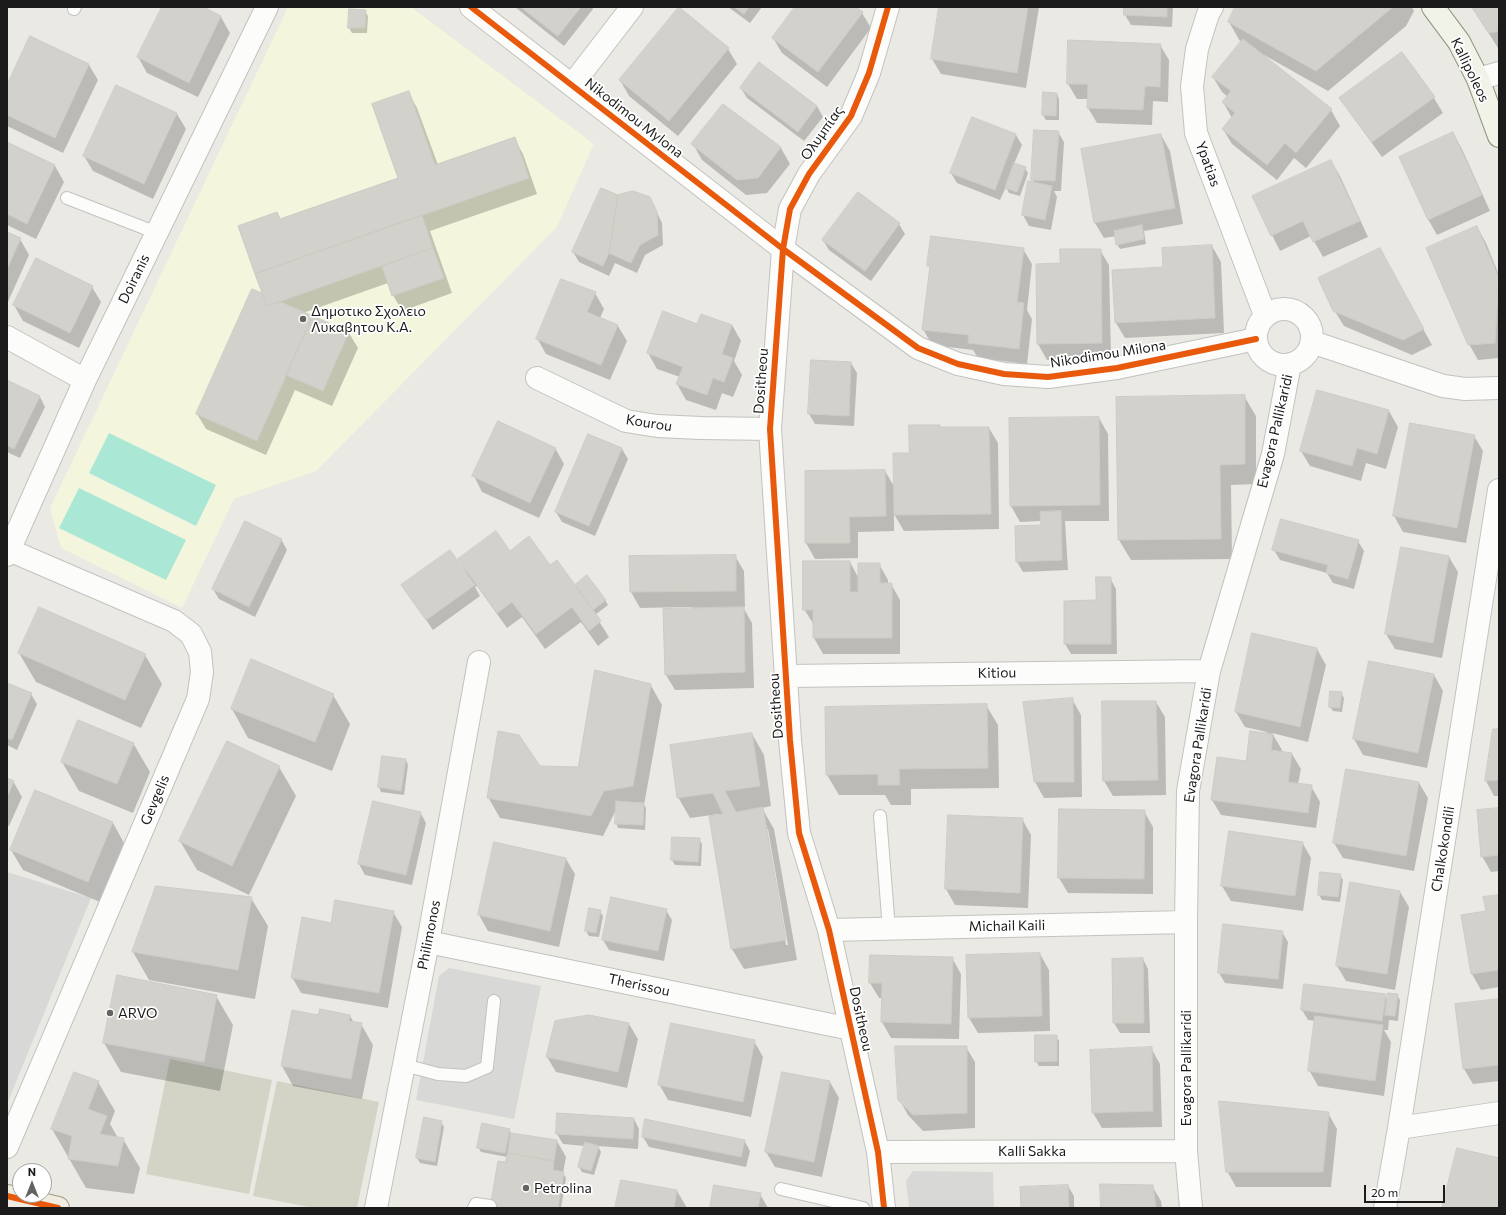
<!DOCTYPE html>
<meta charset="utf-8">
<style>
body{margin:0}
#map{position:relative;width:1506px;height:1215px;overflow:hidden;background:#eae9e4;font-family:Commissioner,sans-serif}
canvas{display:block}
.frame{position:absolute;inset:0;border:8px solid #1b1b1b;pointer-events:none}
.north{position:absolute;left:12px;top:1163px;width:40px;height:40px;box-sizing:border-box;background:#fff;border:1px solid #a4a4a4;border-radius:50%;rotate:0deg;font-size:11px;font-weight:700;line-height:16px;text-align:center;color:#1b1b1b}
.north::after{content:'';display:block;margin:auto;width:14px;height:18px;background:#636361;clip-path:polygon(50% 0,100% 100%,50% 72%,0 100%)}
.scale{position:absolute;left:1364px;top:1185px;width:81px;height:18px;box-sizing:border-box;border:2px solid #1b1b1b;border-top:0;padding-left:5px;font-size:12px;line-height:14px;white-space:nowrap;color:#1b1b1b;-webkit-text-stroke:3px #fff;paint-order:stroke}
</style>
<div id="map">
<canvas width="1506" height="1215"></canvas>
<div class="frame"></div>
<div class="north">N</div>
<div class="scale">20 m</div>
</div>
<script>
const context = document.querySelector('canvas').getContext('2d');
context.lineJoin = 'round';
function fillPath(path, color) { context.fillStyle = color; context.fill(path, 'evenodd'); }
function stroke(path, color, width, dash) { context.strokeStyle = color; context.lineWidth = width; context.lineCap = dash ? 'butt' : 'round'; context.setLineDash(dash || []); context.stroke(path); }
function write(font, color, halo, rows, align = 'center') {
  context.font = font + ' Commissioner,sans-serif'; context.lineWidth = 3.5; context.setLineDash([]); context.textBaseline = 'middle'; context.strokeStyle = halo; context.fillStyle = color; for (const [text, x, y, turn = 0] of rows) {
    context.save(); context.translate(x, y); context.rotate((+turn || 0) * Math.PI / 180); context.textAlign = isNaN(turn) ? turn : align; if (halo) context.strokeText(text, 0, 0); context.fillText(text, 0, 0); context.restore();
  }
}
fillPath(new Path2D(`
 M288 7H411L594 144 557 227 316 471 234 499 182 608 61 548 50 508Z`), '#f3f5dd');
fillPath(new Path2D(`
 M170 1059 272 1080 249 1194 146 1174Z
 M277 1081 379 1102 357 1208H314L253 1196Z`), '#d3d4c5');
fillPath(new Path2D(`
 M109 433 216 485 196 526 89 473Z
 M79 488 186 540 166 580 59 528Z`), '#aae7d5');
fillPath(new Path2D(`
 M7 872 91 898 7 1104Z
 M449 968 541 986 514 1119 416 1100 439 976Z
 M913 1171 993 1172 994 1208H909L906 1181Z`), '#d8d8d6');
fillPath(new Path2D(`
 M163 7H200L221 17 230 33 198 97 147 73 138 57Z
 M515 7H592L593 9 564 46Z
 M728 7H762L750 23Z
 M796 7H854L862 13 871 28 827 87 782 53 773 38Z
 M940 7H1039L1026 88 941 74 932 59Z
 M1125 7H1173L1172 27 1131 25 1125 15Z
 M1236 7H1412L1414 11 1406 26 1328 91 1264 55V56L1331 110 1340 126 1306 168 1294 158 1277 180 1232 144 1223 129 1232 118 1223 102 1228 97 1222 92 1213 77 1241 43 1229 22Z
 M1472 7H1499V48H1498Z
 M365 11 368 16 367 33H352L349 28Z
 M31 37 89 65 98 80 63 153 7 126V87Z
 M1160 45 1169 60 1168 102 1153 101 1152 125 1097 123 1088 108 1089 99H1077L1068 84Z
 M728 49 737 64 678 136 629 96 620 80Z
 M1402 54 1434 98 1443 113 1382 157 1350 113 1341 98Z
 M759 63 817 106 823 117 804 141 747 98 741 88Z
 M408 92 417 108 438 165 514 138 523 154 537 194 430 231 452 293 402 311 393 295 388 283 303 313 349 333 358 348 332 406 295 390 266 455 206 429 197 414 252 290 264 295 277 213 281 220 399 179Z
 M1057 94 1059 99V120H1046L1043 115Z
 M723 105 781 148 790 164 767 193 746 195 702 160 693 144Z
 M177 114 186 129 153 199 93 171 84 156Z
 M1058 132 1064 142 1061 191H1054L1057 197 1051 230 1029 226 1023 215 1029 183 1035 184 1032 179Z
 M1453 133 1462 149 1490 211 1437 235 1428 219Z
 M1016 135 1022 145 1014 164 1025 168 1028 173 1020 196 1009 193 1006 187 1000 200 957 183 951 173Z
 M1161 135 1170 151 1183 224 1144 231 1146 244 1120 249 1117 244 1116 236 1104 238 1095 223Z
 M7 143 55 166 64 182 36 239 7 225Z
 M1331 161 1340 176 1368 237 1323 257 1311 236 1280 251 1272 235Z
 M858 194 899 224 905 234 871 281 829 250 823 240Z
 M655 209 662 223 663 245 645 255 637 273 615 263 609 276 579 262 573 252Z
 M1477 227 1486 243 1499 275V358L1478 360 1469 344Z
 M7 233 20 239 29 255 7 304Z
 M1212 246 1221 262 1224 333 1125 338 1116 323 1164 268Z
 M1023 249 1032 264 1027 310 1032 319 1027 364 978 358 973 350 932 345 923 329 931 269 928 265Z
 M1100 250 1109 265 1111 358 1047 360 1038 344 1037 265 1061 264Z
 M1388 265 1432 345 1412 355 1344 326 1334 310Z
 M92 287 101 302 79 348 23 321 14 305Z
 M595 293 604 309 600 318 618 326 627 341 610 380 546 354 537 338Z
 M698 325H732L741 341 734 361 742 375 733 397 722 393 716 410 686 400 677 384 680 377 657 369 648 353Z
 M851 363 857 373 854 426 815 424 809 414Z
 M7 381 40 397 45 407 20 458 7 452Z
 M1244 396 1256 416V484L1231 485 1232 559 1131 560 1119 540 1117 398Z
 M1389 411 1398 427 1386 469 1366 463 1361 481 1310 466 1301 451Z
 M1099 418 1108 434 1109 521H1065L1068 570 1023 572 1017 562 1042 526 1041 521 1020 522 1011 506 1010 419Z
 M940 426 941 428H989L998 443 999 529 904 531 894 514V531L858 532V558L815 559 806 543V472L885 471 895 488 910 454Z
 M588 435 622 449 628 459 595 536 562 522 556 512Z
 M1474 436 1483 451 1466 543 1403 532 1394 516Z
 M555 448 564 464 539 518 482 492 474 476Z
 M281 539 287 550 255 617 219 599 213 589Z
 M1358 541 1364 551 1354 589 1333 583 1327 573 1280 560 1274 550Z
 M510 552 550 566 577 590 605 600 608 605 595 615 609 637 598 646 581 622 545 649 522 617 507 628 477 586 475 587 480 596 433 630 402 585 465 573 466 572 459 559Z
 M735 556 744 571 745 607H743L752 623 754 688 675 690 666 675 693 607 640 608 631 592Z
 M1449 557 1458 572 1442 658 1395 649 1386 634Z
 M850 562 859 579 879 564 888 580V584H891L900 600V654H823L814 638V625L804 609Z
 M1110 578 1116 589 1117 654H1071L1065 644 1097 601Z
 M1317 649 1326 665 1308 742 1272 733 1282 750 1281 752 1292 754 1301 769 1298 784 1311 786 1320 802 1316 828 1221 815 1212 800 1247 763 1267 732 1245 727 1236 712Z
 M19 653 145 655 162 684 141 728 36 682Z
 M1370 662 1434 675 1443 691 1427 768 1363 755 1354 739Z
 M7 684 31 694 37 704 17 750 7 745Z
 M650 684 662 705 644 805 646 808 645 830 618 828 616 823 617 808 603 836 500 818 488 797 539 767 578 768Z
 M1341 693 1344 698 1342 712 1333 711 1330 707Z
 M333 695 350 724 332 771 248 738 232 709Z
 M1072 699 1081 715 1082 797 1044 798 1035 782 1024 703Z
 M1156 702 1165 717 1166 795 1113 796 1104 781Z
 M986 705 998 725 999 788 911 789V805H891L885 795H839L827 775 826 708Z
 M1499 730V796H1494L1486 781Z
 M752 734 764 755 771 806 762 808 774 829 797 960 744 969 732 949 710 817 720 815 719 814 690 818 678 797ZM765 829H768L788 945H786Z
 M133 743 150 772 133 813 79 791 62 762Z
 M406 760 408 765 404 795 381 792 379 787Z
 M279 767 296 796 249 895 197 870 180 841Z
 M7 779 13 781 22 797 9 826 7 825Z
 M1419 783 1428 798 1414 871 1343 858 1334 843Z
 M1499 809V871L1491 872 1482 856Z
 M1144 811 1153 827V894L1068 893 1059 878Z
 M420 812 426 823 412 885 365 875 359 864Z
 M949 816 1022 819 1031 835 1028 908 955 905 946 889Z
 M113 823 124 843 100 902 23 870 11 850Z
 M673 838 699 839 702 844 701 866 675 865 672 860Z
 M1302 842 1311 858 1303 911 1231 901 1222 886Z
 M495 843 566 859 575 874 559 947 488 931 479 915Z
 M1340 875 1343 880 1340 902 1322 900 1319 895Z
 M1400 892 1409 907 1395 990 1346 981 1337 966Z
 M1499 896V987L1481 990 1472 974 1462 916 1487 912Z
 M251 898 268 926 255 999 149 980 133 952Z
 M666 910 672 920 664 961 609 950 603 940Z
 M600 911 603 916 599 937 589 936 586 931Z
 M393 912 402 927 388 1008 301 993 292 977 332 924Z
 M1282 932 1288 942 1283 989 1225 983 1219 973Z
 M1040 954 1049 970 1050 1031 978 1033 969 1018Z
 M952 958 961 974 959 1039 891 1038 882 1022 883 998H879L870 983Z
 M1143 959 1148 969 1150 1033H1120L1114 1023Z
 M1385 995 1388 1000 1397 995 1400 1000 1398 1021 1389 1020 1388 1030H1384L1391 1042 1384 1096 1318 1086 1309 1070 1315 1021 1308 1020 1302 1010Z
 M216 996 233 1025 220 1091 121 1072 104 1043Z
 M1499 1000V1081L1473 1084 1464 1069 1456 1005Z
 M319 1016H350L354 1023 361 1024 373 1045 362 1099 293 1086 282 1066Z
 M629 1024 638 1039 627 1088 556 1072 547 1057Z
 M1056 1036 1059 1041V1066H1039L1036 1061Z
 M754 1041 763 1057 751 1117 668 1100 659 1084Z
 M966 1047 975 1062V1128L923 1131 908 1115 899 1099Z
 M1151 1048 1160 1064 1162 1127 1102 1128 1093 1113Z
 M98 1082 115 1111 110 1124 118 1138 123 1139 140 1168 134 1194 86 1188 52 1129Z
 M830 1082 839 1098 822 1177 775 1167 766 1152Z
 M1328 1113 1337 1129 1331 1187H1236L1227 1171Z
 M634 1119 639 1129 638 1149 598 1146 601 1152 594 1175 582 1172 579 1167 585 1146 563 1144 557 1134Z
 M441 1122 444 1127 437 1166 420 1163 417 1158Z
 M509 1130 512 1134 557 1141 566 1157 563 1173 566 1178 561 1208H491L507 1157 481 1152 478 1147Z
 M643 1137 744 1140 750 1151 746 1167 649 1147Z
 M621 1181 677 1191 687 1208H616Z
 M1068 1186 1074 1196V1208H1022Z
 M1152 1186 1161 1201 1162 1208H1102Z
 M760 1194 768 1208H711Z`), '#0003');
const building = new Path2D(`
 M162 7H203L221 16 189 83 137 57Z
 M521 7H581L558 36Z
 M679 7 729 48 669 121 619 80Z
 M735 7H749L744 14Z
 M795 7H856L863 12 818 72 772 38Z
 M939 7H1028L1017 73 931 59Z
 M1124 7H1167V17L1124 15Z
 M1235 7H1393L1316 71 1228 22Z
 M1472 7H1499V31L1489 33Z
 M349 9 366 10 365 28H348Z
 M30 36 89 64 55 138 7 115V85Z
 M1243 39 1332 109 1296 153 1285 143 1267 165 1222 129 1235 113 1222 102 1231 91 1212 77Z
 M1068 40 1161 44 1160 87 1145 86 1143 110 1087 108 1088 84H1067Z
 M1402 52 1435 97 1372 142 1339 98Z
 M759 62 817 106 798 132 740 88Z
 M116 85 177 113 144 184 83 156Z
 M409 91 435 165 515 137 529 178 255 274 238 226 277 212 280 219 398 178 372 104Z
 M1043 92 1057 93 1056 116 1042 115Z
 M723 104 781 147 758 178 737 180 691 144Z
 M972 117 1016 134 995 190 950 173Z
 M1034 130 1059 131 1055 181 1031 180Z
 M1453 132 1482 195 1428 220 1399 157Z
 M1161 134 1175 208 1094 223 1081 149Z
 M7 142 55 165 27 224 7 214Z
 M1331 160 1360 221 1313 242 1303 221 1271 236 1252 196Z
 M1014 163 1026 167 1017 192 1005 188Z
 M1028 181 1052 186 1045 220 1022 215Z
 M601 188 618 195 609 253 603 266 572 252Z
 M633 191 650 197 657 212 658 235 640 245 631 263 609 253 618 195Z
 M858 192 900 223 865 271 822 240Z
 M422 215 433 248 267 306 255 274Z
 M1142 225 1144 239 1116 245 1114 231Z
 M1477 226 1499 278 1495 343 1468 345 1426 248Z
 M7 232 21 238 7 269Z
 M931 236 1024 248 1017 302 1024 303 1019 349 968 343 969 335 922 330 930 266H927Z
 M1212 245 1215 318 1115 323 1112 270 1163 267 1162 248Z
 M433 248 444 278 392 296 382 266Z
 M1380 248 1424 329 1403 340 1333 311 1318 278Z
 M1060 249H1101L1102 343 1037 344 1036 264 1060 263Z
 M36 258 93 286 70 333 13 305Z
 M561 279 596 292 587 312 618 325 601 365 536 339Z
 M252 289 262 293 267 306 281 302 313 316 257 441 196 414Z
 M663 311 697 324 701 314 732 325 722 354 733 358 724 382 713 378 707 395 676 384 683 367 647 353Z
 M313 316 349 332 323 391 286 375Z
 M811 360 851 362 849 416 808 414Z
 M7 380 40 396 14 449 7 445Z
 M1317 390 1389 410 1377 454 1357 448 1352 466 1300 451Z
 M1245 395V464L1220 465 1221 539 1118 540 1116 397Z
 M1099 417 1100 505 1010 506 1009 418Z
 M498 421 556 448 530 503 472 476Z
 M1410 423 1475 435 1457 528 1393 516Z
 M909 425H940V427H989L991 514 894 515 893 453H909Z
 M588 434 622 448 589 526 555 512Z
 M885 470 886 516 849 517 850 543H805V471Z
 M1061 511 1062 560 1016 562 1015 526 1041 525 1040 512Z
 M1281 519 1359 540 1348 579 1326 573 1328 565 1272 550Z
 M245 521 282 539 249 607 212 589Z
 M496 531 510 551 529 536 550 565 557 560 601 621 589 631 572 607 536 634 512 602 497 613 458 559Z
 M1401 547 1449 556 1433 643 1385 634Z
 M450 550 475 585 426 620 401 585Z
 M736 555V591L630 592 629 556Z
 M803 561H850V592H858V563H880V583H892V638H813V610H803Z
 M587 575 606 600 593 610 575 585Z
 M1096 577H1111V644H1064V601L1096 600Z
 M39 607 146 654 125 700 18 653Z
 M744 607 745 672 665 675 663 609Z
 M1252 633 1317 648 1300 727 1235 712Z
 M251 659 334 694 315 742 231 709Z
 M1369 661 1434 674 1418 753 1353 739Z
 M595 670 651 684 633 786 604 791 591 816 487 798 498 731 519 735 540 766 578 767Z
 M7 683 32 693 12 740 7 738Z
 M1330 691 1342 692 1340 708 1329 707Z
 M1073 698 1074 782H1034L1023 702Z
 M1102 701H1156L1158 780 1103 781Z
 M987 704 988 768 899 769 900 785H878V774L826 775 825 707Z
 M78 720 134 743 117 784 61 762Z
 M1493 729H1499V780L1485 781Z
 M1250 731 1273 734 1271 750 1292 753 1288 782 1312 785 1308 813 1211 800 1217 757 1246 761Z
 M752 733 760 786 725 791 736 812 763 807 786 940 731 949 709 816 723 814 713 793 677 798 670 745Z
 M227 741 280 766 232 866 179 841Z
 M382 756 406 759 401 791 378 787Z
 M1346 769 1419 782 1406 856 1333 843Z
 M7 778 14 781 7 797Z
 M35 790 113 822 88 882 10 850Z
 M373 801 421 812 406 875 358 864Z
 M616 801 644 803 643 825 615 824Z
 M1499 808V855L1481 857 1477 810Z
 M1059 809 1145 810 1144 879 1058 878Z
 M948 815 1023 818 1020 893 945 889Z
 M1229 831 1303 842 1295 896 1221 886Z
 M672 837 700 838 698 862 671 860Z
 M494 842 566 858 550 931 478 915Z
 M1320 872 1341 874 1338 897 1318 895Z
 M1350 882 1400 891 1387 974 1336 966Z
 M156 886 252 897 238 970 132 952Z
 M1499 895V970L1471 974 1461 915 1486 911 1483 897Z
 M611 897 667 909 658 951 602 940Z
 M335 900 394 911 379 993 291 978 302 917 331 923Z
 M589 908 601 910 596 933 585 931Z
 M1223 924 1283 931 1278 979 1218 973Z
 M1040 953 1042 1016 968 1018 966 955Z
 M870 955 953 957 951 1024 881 1022 882 983H869Z
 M1143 958 1144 1023H1113L1112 959Z
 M117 975 217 995 204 1062 103 1043Z
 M1304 984 1386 994 1382 1021 1301 1010Z
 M1388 993 1398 994 1395 1016 1385 1015Z
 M1499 999V1065L1463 1069 1455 1004Z
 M320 1009 350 1015 349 1021 362 1023 351 1079 281 1066 292 1010 318 1015Z
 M589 1015 629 1023 618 1072 546 1057 555 1021Z
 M1315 1016 1383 1025 1375 1081 1308 1071Z
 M671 1023 755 1040 743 1102 658 1085Z
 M1035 1035H1057V1061L1035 1062Z
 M895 1046H967V1113L913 1115 898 1100Z
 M1152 1047 1153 1111 1092 1113 1090 1050Z
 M74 1072 99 1081 88 1109 107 1116 100 1134 124 1138 118 1166 68 1159 72 1136 51 1129Z
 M782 1072 830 1081 814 1162 765 1152Z
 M1219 1101 1329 1112 1323 1172H1226Z
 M557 1113 634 1118 633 1139 556 1134Z
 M424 1117 442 1121 435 1162 416 1158Z
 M645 1119 745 1140 741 1157 642 1137Z
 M482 1123 510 1129 505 1153 477 1148Z
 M511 1133 557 1140 554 1161 508 1153Z
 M585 1142 599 1146 591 1171 578 1167Z
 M1457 1148 1499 1158V1208H1442Z
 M508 1153 554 1161 553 1170 564 1172 558 1208H490L498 1161 505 1162Z
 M621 1180 677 1190 674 1208H615Z
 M1100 1184 1153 1185 1156 1208H1101Z
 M714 1185 761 1193 758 1208H710Z
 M1068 1185 1069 1208H1021L1020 1187Z`);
fillPath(building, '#d3d1cc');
stroke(building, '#cecbc5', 1);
const service = new Path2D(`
 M74 9 75 7
 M67 198 157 233
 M880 816 889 929
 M404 1065 438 1074 466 1076 487 1067 494 1001
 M781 1189 863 1208
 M474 1208 476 1204 490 1206`);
const minor = new Path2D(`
 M1212 7 1208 14 1197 49 1192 86 1196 133 1265 315
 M1478 79 1499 73
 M572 85 632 7
 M1256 337a28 28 0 1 1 56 0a28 28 0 1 1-56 0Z
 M7 337 85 380
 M1312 342 1443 386 1465 389 1499 388
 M537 378 626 421 657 426 701 428 770 429
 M7 555 85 380 267 7
 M786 676 1209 671
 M829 930 1186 922
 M428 942 851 1029
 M1399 1128 1499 1113
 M7 1147 198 699 202 672 200 652 191 634 174 621 9 550
 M878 1152 1186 1151
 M376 1208 428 942 479 662
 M884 1208 878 1152 829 930 799 833 790 740 770 429 783 249 790 209 809 174 851 116 869 73 888 7
 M1191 1208 1186 1151V922L1188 791 1209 671 1273 454 1290 364
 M1385 1208 1399 1128 1499 490`);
const tertiary = new Path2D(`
 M471 7 783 249 918 348 958 364 1004 374 1048 377 1117 368 1256 339`);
const secondary = new Path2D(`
 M1433 7 1459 42 1478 79 1499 136`);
const primary = new Path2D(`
 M7 1196 58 1208`);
stroke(service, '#c2c2c0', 14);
stroke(minor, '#c2c2c0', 24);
stroke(tertiary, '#c2c2c0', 24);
stroke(secondary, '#8f947c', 24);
stroke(primary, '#a09a81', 24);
stroke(service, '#fcfcfb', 12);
stroke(minor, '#fcfcfb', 22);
stroke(tertiary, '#fcfcfb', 22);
stroke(secondary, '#f1f2e8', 22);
stroke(primary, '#f0ece2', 22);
stroke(new Path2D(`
 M471 7 783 249 918 348 958 364 1004 374 1048 377 1117 368 1256 339
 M7 1196 58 1208
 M884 1208 878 1152 829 930 799 833 790 740 770 429 783 249 790 209 809 174 851 116 869 73 888 7`), '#e8590c', 6);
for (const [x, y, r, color] of [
 [303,319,4,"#636361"],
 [110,1013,4,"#636361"],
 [526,1188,4,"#636361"]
]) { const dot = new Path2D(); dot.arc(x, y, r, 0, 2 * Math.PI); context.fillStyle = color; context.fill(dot); stroke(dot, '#fff', 1.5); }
write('14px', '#1b1b1b', '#fff', [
 ["Kallipoleos",1470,70,64],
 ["Nikodimou Mylona",634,118,38],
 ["Ολυμπίας",822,133,-55],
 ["Ypatias",1208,164,70],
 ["Doiranis",134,279,-64],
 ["Nikodimou Milona",1108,354,-9],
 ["Dositheou",761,381,-86],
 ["Kourou",649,423,9],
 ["Evagora Pallikaridi",1275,431,-77],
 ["Kitiou",997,673,-1],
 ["Dositheou",776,706,-94],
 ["Evagora Pallikaridi",1198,745,-81],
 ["Gevgelis",155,800,-67],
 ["Chalkokondili",1443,849,-81],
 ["Michail Kaili",1007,926,-1],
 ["Philimonos",429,935,-79],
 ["Therissou",639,985,12],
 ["Dositheou",861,1019,78],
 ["Evagora Pallikaridi",1186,1068,-90],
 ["Kalli Sakka",1032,1151]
]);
write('14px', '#1b1b1b', '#fff', [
 ["Δημοτικο Σχολειο",311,311],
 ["Λυκαβητου Κ.Α.",311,327],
 ["ARVO",118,1013],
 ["Petrolina",534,1188]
], 'left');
</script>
